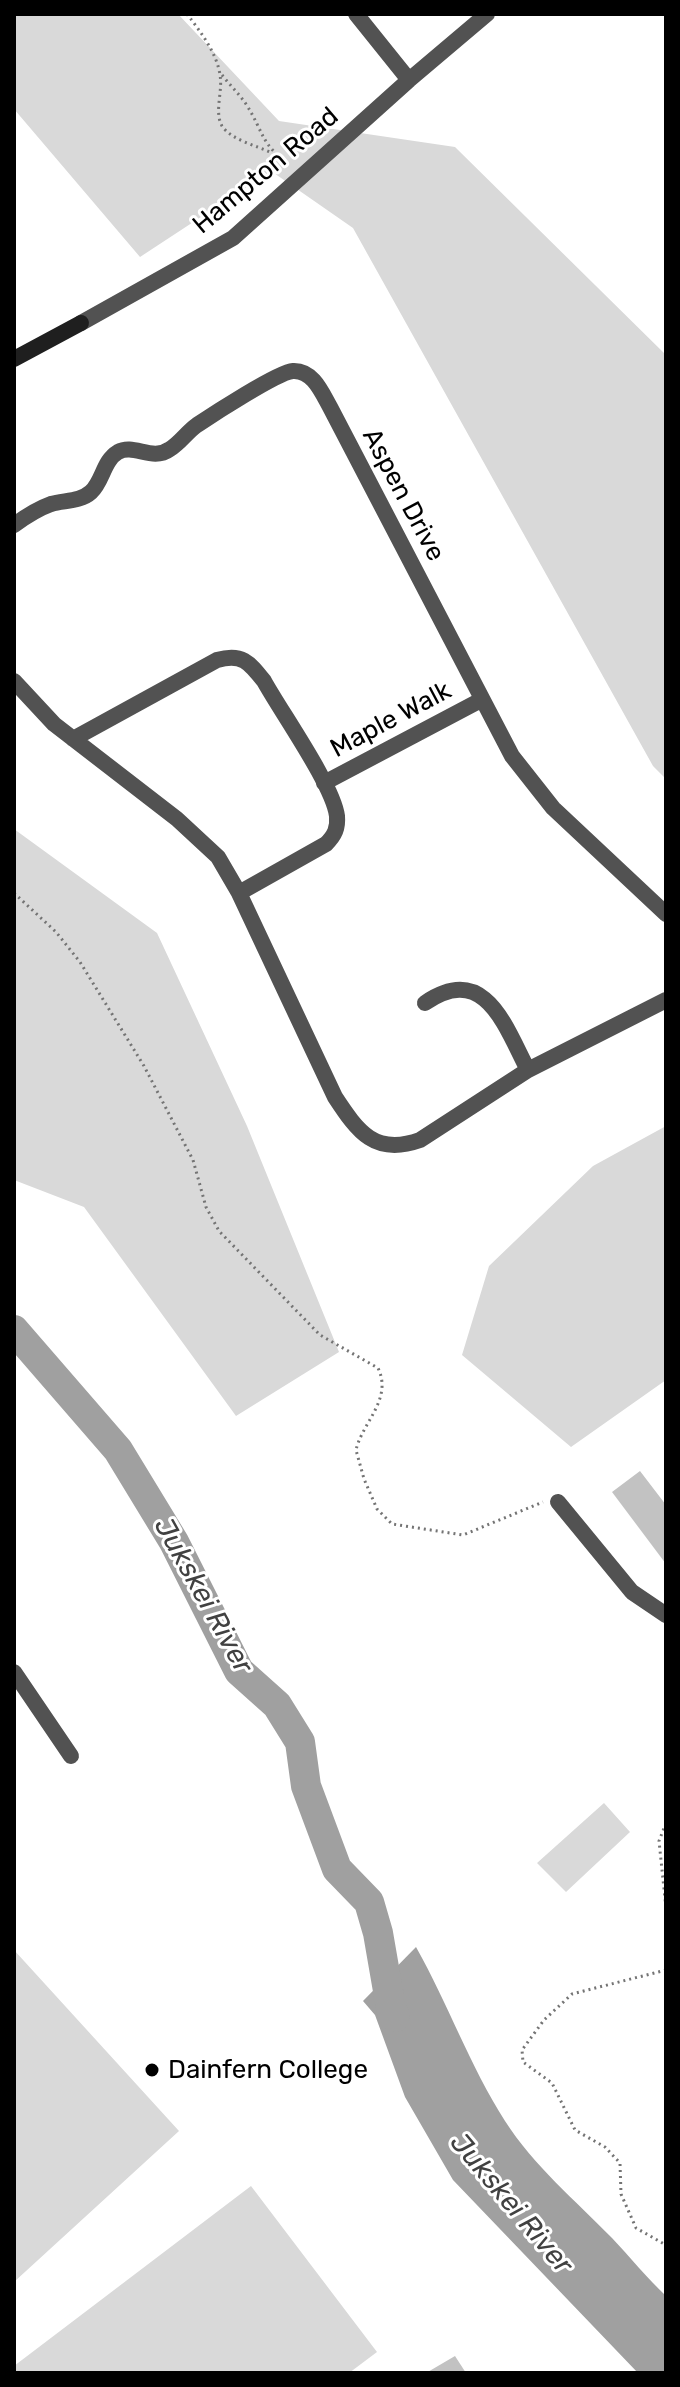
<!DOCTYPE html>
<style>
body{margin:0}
#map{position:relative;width:680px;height:2387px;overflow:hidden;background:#fff;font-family:Rubik,sans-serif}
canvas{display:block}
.frame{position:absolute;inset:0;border:16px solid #000;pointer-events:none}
</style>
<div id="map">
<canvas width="680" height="2387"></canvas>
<div class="frame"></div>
</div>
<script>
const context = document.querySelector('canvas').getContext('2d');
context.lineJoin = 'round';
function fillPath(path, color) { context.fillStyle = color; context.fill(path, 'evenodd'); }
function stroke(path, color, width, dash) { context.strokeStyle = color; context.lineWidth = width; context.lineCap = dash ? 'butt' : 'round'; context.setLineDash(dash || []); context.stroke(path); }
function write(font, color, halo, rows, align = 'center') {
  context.font = font + ' Rubik,sans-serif'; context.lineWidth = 6; context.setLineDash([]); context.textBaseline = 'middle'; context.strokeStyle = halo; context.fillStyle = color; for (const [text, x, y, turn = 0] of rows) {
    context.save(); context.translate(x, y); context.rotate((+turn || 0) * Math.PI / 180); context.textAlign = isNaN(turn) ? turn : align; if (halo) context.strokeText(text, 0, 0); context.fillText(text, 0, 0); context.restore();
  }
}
fillPath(new Path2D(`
 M14 14H178L279 121 455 147 666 355V779L653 766 353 228 271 171 140 257 14 109Z
 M14 829 157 933 247 1126 339 1352 236 1416 84 1207 14 1180Z
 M666 1126V1380L571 1447 462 1355 489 1266 593 1166Z
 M604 1803 630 1832 566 1892 537 1863Z
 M14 1950 179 2131 14 2282Z
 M251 2186 377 2352 349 2373H14V2366Z`), '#d9d9d9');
fillPath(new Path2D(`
 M416 1947C448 2004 470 2066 505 2121 534 2166 575 2200 612 2238 630 2257 647 2278 666 2296V2373H638L453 2180 405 2097 375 2015 363 2001Z`), '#a0a0a0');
stroke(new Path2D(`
 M14 1330 118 1450 174 1542 239 1671 277 1705 300 1742 306 1786 337 1869 369 1902 378 1933 391 2008 395 2017`), '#a0a0a0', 30);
fillPath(new Path2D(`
 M640 1471 666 1505V1564L612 1492Z
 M455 2356 466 2373H426Z`), '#c2c2c2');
stroke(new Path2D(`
 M187 14C200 31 217 53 220 75 223 91 214 112 222 126 231 140 258 146 272 153
 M222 75C230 85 239 94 246 104 264 132 260 144 290 165
 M14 893 56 932 80 962 144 1066 193 1160 206 1207 219 1231 320 1335 378 1368C393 1399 362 1423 356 1450L364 1479 377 1509 392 1524 463 1535 543 1502
 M666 1823 659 1841 666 1908
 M666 1970 572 1994 544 2020 522 2050 523 2062 552 2083 575 2130 605 2147 620 2163 621 2194 636 2228 666 2245`), '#747474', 3, [2, 4]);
stroke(new Path2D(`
 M356 14 409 80
 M81 323 233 238 409 80 487 14
 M14 525C25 517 37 509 51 504 64 500 80 502 91 492 103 481 103 461 118 452 134 443 152 462 170 449 180 443 187 432 197 425 212 415 278 372 293 371 313 370 322 393 330 407L512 756 553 808 666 914
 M14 681 54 724 177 819 218 857 239 893 335 1097C358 1132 375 1156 420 1140L528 1070 666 1000
 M73 739 217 660C242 653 249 662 264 681 281 712 333 785 337 816 338 828 335 835 326 844L239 893
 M324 783 481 700
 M425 1003C485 962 505 1026 528 1070
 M558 1502 632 1592 666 1615
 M14 1672 71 1756`), '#525252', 16);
stroke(new Path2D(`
 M14 359 81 323`), '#1f1f1f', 16);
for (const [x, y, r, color] of [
 [152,2070,8,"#000"]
]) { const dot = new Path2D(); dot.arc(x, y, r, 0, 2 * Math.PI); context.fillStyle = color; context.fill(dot); stroke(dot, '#fff', 3); }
write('26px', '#000', '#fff', [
 ["Hampton Road",266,171,-40],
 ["Aspen Drive",403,495,62],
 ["Maple Walk",391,720,-28]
]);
write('26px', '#000', '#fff', [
 ["Dainfern College",168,2070]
], 'left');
write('italic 28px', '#414141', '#fff', [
 ["Jukskei River",203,1596,61],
 ["Jukskei River",511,2204,50]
]);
</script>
